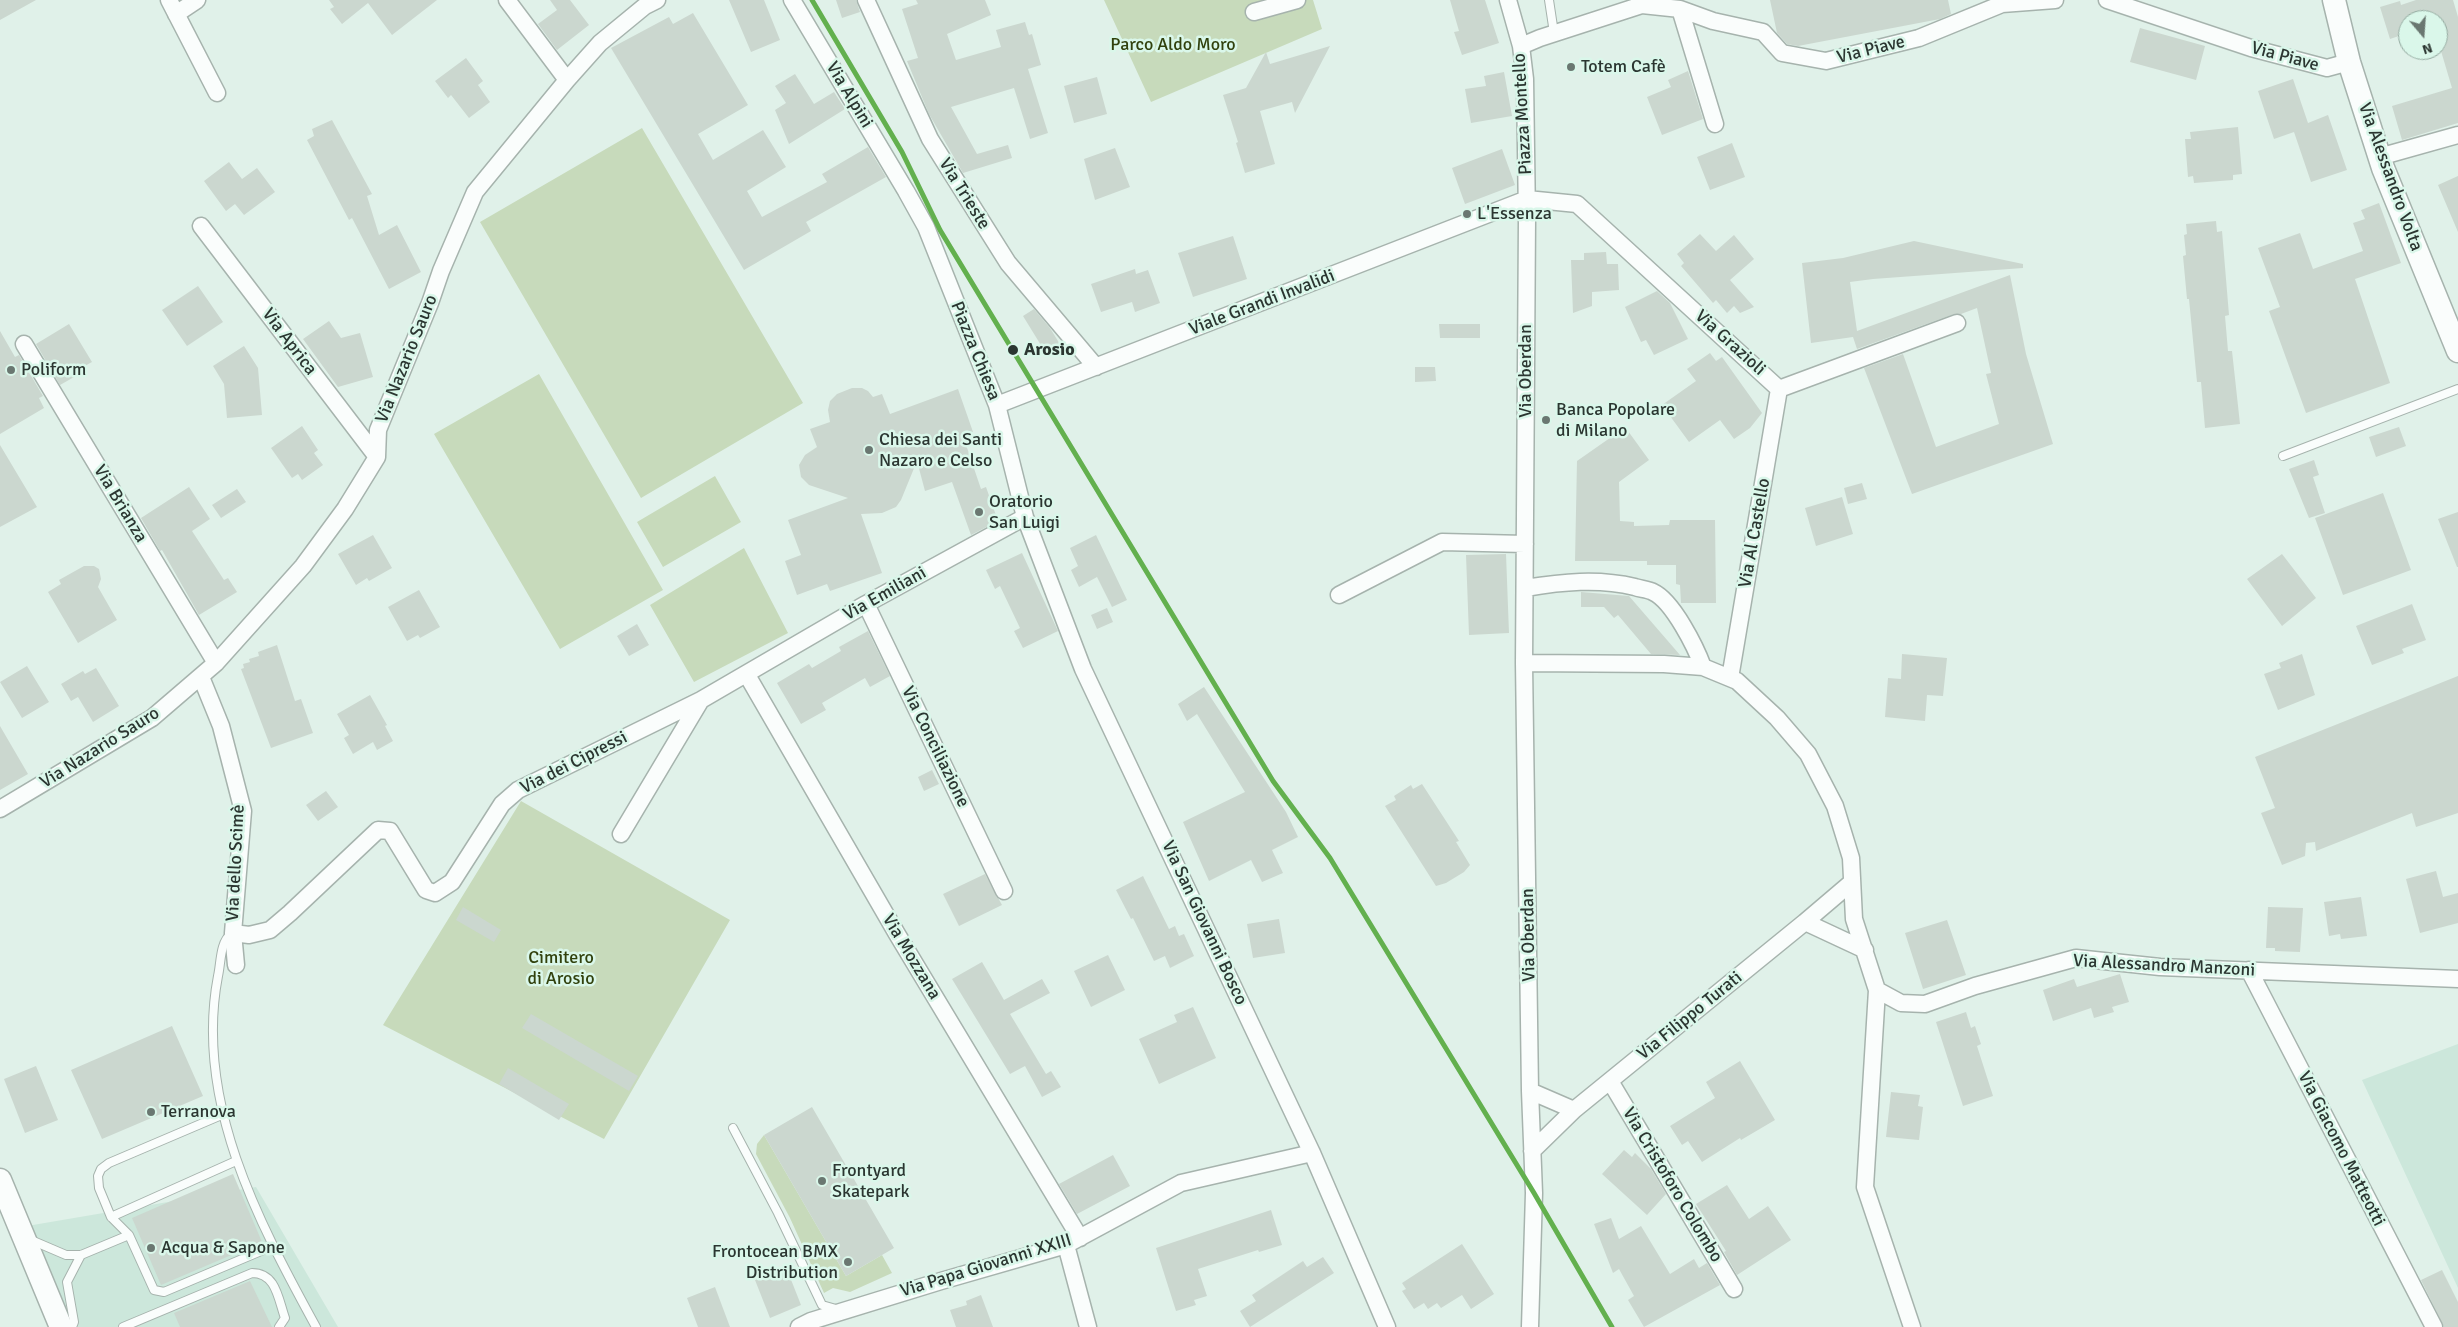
<!DOCTYPE html>
<meta charset="utf-8">
<style>
body{margin:0}
#map{position:relative;width:2458px;height:1327px;overflow:hidden;background:#e0f1e9;font-family:Signika,sans-serif}
canvas{display:block}
.north{position:absolute;left:2398px;top:10px;width:50px;height:50px;box-sizing:border-box;background:#daf7ea;border:1px solid #94aaa0;border-radius:50%;rotate:162deg;font-size:14px;font-weight:700;line-height:20px;text-align:center;color:#2b3631}
.north::after{content:'';display:block;margin:auto;width:18px;height:22px;background:#6a7771;clip-path:polygon(50% 0,100% 100%,50% 72%,0 100%)}
</style>
<div id="map">
<canvas width="2458" height="1327"></canvas>
<div class="north">N</div>
</div>
<script>
const context = document.querySelector('canvas').getContext('2d');
context.lineJoin = 'round';
function fillPath(path, color) { context.fillStyle = color; context.fill(path, 'evenodd'); }
function stroke(path, color, width, dash) { context.strokeStyle = color; context.lineWidth = width; context.lineCap = dash ? 'butt' : 'round'; context.setLineDash(dash || []); context.stroke(path); }
function write(font, color, halo, rows, align = 'center') {
  context.font = font + ' Signika,sans-serif'; context.lineWidth = 5; context.setLineDash([]); context.textBaseline = 'middle'; context.strokeStyle = halo; context.fillStyle = color; for (const [text, x, y, turn = 0] of rows) {
    context.save(); context.translate(x, y); context.rotate((+turn || 0) * Math.PI / 180); context.textAlign = isNaN(turn) ? turn : align; if (halo) context.strokeText(text, 0, 0); context.fillText(text, 0, 0); context.restore();
  }
}
fillPath(new Path2D(`
 M2458 1044V1288L2362 1080Z
 M256 1187 338 1327H71L27 1226Z`), '#cce7db');
fillPath(new Path2D(`
 M1104 0H1313L1322 29 1151 102Z
 M642 128 803 403 641 498 480 222Z
 M539 374 663 590 560 649 434 434Z
 M715 476 741 522 663 567 637 522Z
 M744 548 788 633 694 682 650 605Z
 M521 801 730 920 604 1139 383 1025Z
 M764 1135 846 1276 882 1255 892 1273 850 1292 833 1288 824 1293 790 1218 756 1154 757 1144Z`), '#c7dabb');
fillPath(new Path2D(`
 M0 0H36L0 20Z
 M329 0H437L392 35 368 3 342 24 330 9 334 7Z
 M550 0H570L589 25 557 50 538 24 557 10Z
 M729 0H764L780 40 751 52Z
 M836 0H856L860 12 842 18Z
 M916 0H985L991 15 947 34 956 60 1001 47 996 30 1025 22 1029 35 1032 34 1041 65 1028 69 1048 133 1030 139 1014 88 951 107 977 154 1008 145 1012 158 963 173 929 114 907 61 918 58 902 9 918 4Z
 M1450 0H1485L1499 43 1462 55 1454 32 1459 31Z
 M1770 0H1948L1951 14 1940 19 1798 46 1787 44 1777 33Z
 M2416 0H2453L2458 17V123L2402 140 2392 106 2452 88 2441 51 2438 52V20H2408V33L2390 39 2380 7 2400 1 2401 5Z
 M693 13 748 105 698 134 713 160 763 130 786 167 747 191 762 217 827 182 822 174 868 147 886 177 806 222 811 231 744 270 611 48 669 17 673 24Z
 M2140 28 2205 46 2196 80 2130 62Z
 M1330 46 1295 113 1292 102 1260 111 1275 164 1245 173 1236 143 1238 142 1223 95 1246 88 1266 52 1270 64Z
 M466 58 483 81 478 85 490 102 469 118 451 95 448 98 435 81Z
 M1688 71 1703 119 1662 135 1647 97 1671 87 1668 80Z
 M1504 72 1512 116 1471 123 1465 89 1486 86 1484 76Z
 M795 74 814 104 834 92 845 109 789 144 775 110 786 103 775 86Z
 M1097 77 1107 114 1074 123 1064 86Z
 M2293 79 2308 123 2328 115 2347 170 2311 182 2294 132 2274 139 2258 91Z
 M332 120 372 194 367 196 379 235 397 225 421 272 389 289 352 218 349 220 307 140 314 136 312 129Z
 M2238 127 2242 174 2233 175V180L2194 183 2193 176 2188 177 2185 139H2191L2190 132Z
 M1732 143 1745 177 1710 190 1697 157Z
 M1115 148 1130 187 1095 200 1084 159Z
 M1502 149 1515 185 1465 204 1452 168Z
 M229 162 242 179 257 168 275 192 244 215 235 204 226 211 204 181Z
 M2458 176V232L2438 185Z
 M2379 203 2401 263 2355 279 2390 383 2306 413 2269 311 2280 307 2258 248 2300 233 2313 269 2363 251 2353 223 2365 219 2361 210Z
 M2216 221 2217 232 2222 231 2229 315 2225 316 2228 351H2232L2240 424 2205 428 2201 382H2197L2189 299H2187L2183 256 2186 255 2184 235 2187 234 2186 224Z
 M1700 234 1716 251 1734 235 1754 259 1730 280 1754 307 1740 313 1734 306 1727 313 1716 300 1713 303 1681 266 1684 263 1677 254Z
 M1233 236 1247 279 1193 297 1178 253Z
 M1914 241 2023 264V268L1873 279 1850 282 1857 331 2010 275 2026 354 2053 444 1912 494 1864 368 1903 354 1936 447 1999 424 1986 374 1991 373 1977 308 1961 314H1954L1857 349 1853 337 1811 343 1802 263 1843 258Z
 M1606 252 1607 264H1618L1619 290 1592 292V306L1573 313 1571 260H1584V253Z
 M1135 269 1136 274 1148 270 1160 303 1135 312 1132 302 1101 312 1091 284Z
 M198 286 223 322 187 346 162 310Z
 M1657 291 1670 303 1688 339 1654 355 1646 340 1641 342 1625 307Z
 M1034 309 1050 328 1061 346 1047 355 1023 316Z
 M329 321 341 338 360 333 373 377 338 387 303 339Z
 M69 324 92 362 81 368 83 372 60 385 36 344Z
 M1439 324H1480V338H1440Z
 M0 331 15 357 19 355 43 396 39 398 44 408 0 434Z
 M244 346 258 368 262 415 227 418 224 384 213 366Z
 M1710 353 1716 361 1722 357 1762 413 1750 428 1734 439 1720 420 1689 442 1662 405 1696 381 1687 369Z
 M1415 367H1435L1436 381 1415 382Z
 M852 388H862L868 391 873 397 882 394 890 414 958 389 973 432 963 436 981 489 986 487 998 521 971 535 952 482 925 491 917 461 901 500 896 507 882 513 861 514 882 573 830 591 827 584 797 595 785 561 801 555 788 520 848 498 809 485 801 477 799 465 805 455 817 447 810 429 830 422 828 410 830 401 837 394Z
 M302 426 318 450 314 453 323 465 302 480 298 474 292 478 271 448Z
 M2399 427 2406 446 2376 457 2369 437Z
 M1628 431 1649 460 1619 482 1620 521 1634 522V526L1669 525 1670 520H1715L1716 603H1681L1680 585 1676 584V565H1647V561H1575L1577 461 1617 433 1619 436Z
 M0 445 37 507 0 527Z
 M2314 460 2319 475 2313 477 2325 513 2309 518 2289 469Z
 M1862 483 1867 499 1848 504 1844 488Z
 M189 487 210 519 192 531 224 580 228 578 237 592 199 615 162 550 160 551 141 518Z
 M237 489 246 502 221 518 212 505Z
 M2383 493 2411 570 2343 595 2315 518Z
 M1842 497 1853 534 1816 546 1805 508Z
 M2458 512V567H2457L2438 519Z
 M373 535 392 568 369 581 367 578 356 585 338 554Z
 M1096 535 1127 600 1112 607 1097 577 1079 587 1071 570 1078 566 1070 548Z
 M1022 553 1058 631 1023 648 1014 631 1020 628 1000 586 995 589 986 570Z
 M1506 554 1509 633 1469 635 1466 555Z
 M2282 554 2316 598 2282 626 2247 579Z
 M84 566H94L99 569 101 579 98 587 117 620 78 643 48 592 61 584 59 580Z
 M419 590 440 627 420 638 418 635 407 641 388 607Z
 M1581 592 1629 596 1680 655 1651 654 1618 615 1614 618 1604 607H1581Z
 M2412 604 2426 640 2402 649 2404 653 2372 665 2356 626Z
 M1107 608 1113 622 1097 629 1091 615Z
 M637 624 649 645 629 656 617 636Z
 M868 631 890 676 870 687 865 678 822 703 826 710 801 724 777 683 809 664 812 668 841 651 839 647Z
 M277 645 295 701 301 699 313 733 271 748 241 669 244 668 243 664 250 662 249 659 259 656 258 652Z
 M1902 654 1947 658 1943 696 1927 695 1925 721 1885 717 1888 678 1901 679Z
 M2302 654 2315 695 2278 710 2264 674 2281 668 2279 663Z
 M27 666 49 702 22 718 0 682Z
 M96 668 119 706 93 722 78 697 71 701 61 684 83 671 85 674Z
 M2458 676V813L2416 827 2412 813 2316 851 2315 842 2306 843 2305 856 2282 865 2261 813 2275 808 2255 757Z
 M1204 687 1286 812 1298 837 1272 850 1283 873 1262 882 1251 860 1209 881 1183 822 1245 792 1197 714 1187 721 1178 704Z
 M370 695 387 725 385 726 393 741 377 750 373 742 353 754 344 738 349 735 337 714Z
 M0 726 28 774 0 790Z
 M932 770 939 784 924 791 918 777Z
 M1422 784 1459 841 1456 842 1470 865 1464 872 1446 883 1436 886 1385 806 1396 800 1394 796 1411 785 1413 789Z
 M326 791 338 807 318 821 306 805Z
 M2436 871 2443 897 2458 893V923L2420 933 2406 879Z
 M985 874 1002 905 959 926 943 894Z
 M1143 876 1169 929 1175 926 1179 936 1184 934 1194 956 1170 968 1165 956 1154 961 1133 918 1131 919 1116 890Z
 M2361 897 2367 936 2341 939 2340 934 2329 936 2324 902Z
 M463 907 501 930 494 942 456 920Z
 M2268 907 2303 908 2300 952 2275 951V948H2266Z
 M1279 919 1285 953 1253 958 1247 924Z
 M1947 920 1966 975 1923 989 1905 933Z
 M1108 955 1125 990 1091 1007 1074 971Z
 M982 962 1004 1000 1042 979 1050 993 1010 1014 1046 1074 1051 1071 1061 1087 1042 1097 1025 1066 1010 1074 952 979Z
 M2120 974 2129 1002 2112 1007 2114 1012 2094 1018 2091 1008 2053 1021 2043 990 2074 979 2077 987Z
 M1193 1007 1216 1058 1159 1084 1139 1039 1177 1022 1174 1015Z
 M1966 1012 1971 1028 1975 1026 1981 1044 1977 1046 1993 1096 1963 1106 1936 1022Z
 M531 1014 638 1076 629 1091 522 1028Z
 M172 1026 203 1096 102 1139 71 1070Z
 M1740 1061 1775 1120 1741 1140 1740 1138 1702 1162 1688 1141 1682 1145 1670 1126 1715 1098 1706 1082Z
 M36 1066 58 1120 25 1133 4 1079Z
 M508 1068 569 1104 559 1120 499 1084Z
 M1891 1092 1920 1095 1918 1106 1923 1107 1919 1140 1886 1137Z
 M812 1107 894 1248 846 1276 764 1135Z
 M1624 1150 1632 1157 1635 1153 1651 1169 1666 1194 1647 1215 1602 1174Z
 M1113 1155 1130 1186 1077 1214 1059 1184Z
 M233 1174 262 1242 161 1285 132 1218Z
 M1727 1185 1749 1219 1768 1206 1791 1240 1737 1275 1724 1252 1726 1251 1696 1204Z
 M1271 1210 1282 1245 1259 1252 1258 1250 1198 1269 1207 1296 1194 1300 1196 1305 1176 1311 1156 1248Z
 M1611 1218 1619 1239 1641 1226 1670 1274 1694 1259 1699 1268 1707 1263 1720 1285 1644 1327 1628 1300 1634 1296 1619 1269 1613 1273 1594 1224Z
 M1462 1244 1494 1294 1471 1309 1462 1295 1441 1308 1437 1303 1428 1309 1424 1303 1414 1309 1402 1291 1406 1289 1402 1283Z
 M1323 1257 1334 1273 1250 1327 1240 1311 1256 1301 1252 1295 1303 1261 1307 1267Z
 M786 1267 801 1305 770 1318 755 1280Z
 M2442 1270 2458 1302V1327H2444L2421 1280Z
 M250 1281 272 1327H180L174 1313Z
 M715 1287 730 1327H698L687 1298Z
 M981 1295 993 1327H956L950 1310 967 1305 966 1301Z`), '#cbd7cf');
const lane = new Path2D(`
 M1549 0 1554 33
 M2283 456 2458 389
 M231 934C220 942 221 963 218 976 194 1101 258 1221 316 1327
 M224 1114 109 1163 101 1169 98 1176 99 1188 111 1217 129 1235 154 1290 164 1292 273 1246
 M733 1128 778 1213 822 1305 836 1309
 M111 1217 236 1161
 M31 1240 66 1255H81L129 1235
 M72 1327 74 1322 67 1282 81 1255
 M123 1327 252 1273C276 1273 278 1298 285 1318L279 1327`);
const street = new Path2D(`
 M169 0 217 93
 M507 0 567 80
 M792 0 906 191 926 227 997 405 1025 517 1083 669 1312 1153 1387 1327
 M866 0 930 139 1008 263 1096 367
 M1508 0 1521 46 1525 79 1527 219 1524 663 1530 1091 1534 1193 1530 1327
 M2107 0 2251 48 2327 68 2349 62
 M1680 9 1715 124
 M1254 12 1297 0
 M176 14 197 0
 M1521 46 1540 38 1642 5 1680 9 1713 21 1763 32 1782 53 1826 61 1919 38 2002 4 2055 0
 M2379 157 2458 135
 M201 226 377 457
 M24 344 216 663
 M997 405 1527 199 1577 204 1779 389 1957 323
 M1525 588C1562 582 1598 578 1635 587 1640 589 1648 589 1653 592 1673 601 1696 648 1703 667
 M1339 595 1442 542 1525 544
 M866 604 1004 891
 M1524 663 1664 664 1703 667 1737 681 1777 718 1808 754 1835 806 1851 858 1854 919 1877 990 1901 1003 1925 1004 1975 986 2076 958 2160 967 2458 979
 M747 675 897 934 1080 1238
 M201 677 221 726 243 811 233 933 236 965
 M1730 678 1779 389
 M0 809 152 718 216 663 303 566 345 509 377 457 378 430 430 303 441 271 475 192 567 80 600 43 645 6 657 0
 M621 834 701 700
 M1852 882 1805 922 1865 950
 M233 933 249 935 270 930 290 913 378 830 390 831 426 890 435 893 452 882 502 804 518 790 701 700 866 604 1025 517
 M2249 970 2434 1327
 M1877 990 1865 1187 1912 1327
 M1610 1081 1734 1289
 M1530 1091 1574 1110 1532 1151
 M1574 1110 1805 922
 M1066 1245 1088 1327
 M799 1327 811 1321 941 1281 1066 1245 1181 1183 1312 1153`);
const secondary = new Path2D(`
 M2334 0 2349 62 2383 168 2458 351
 M0 1180 61 1327`);
stroke(lane, '#a6b3ad', 10);
stroke(street, '#a6b3ad', 19);
stroke(secondary, '#a6b3ad', 25);
stroke(lane, '#fafdfc', 8);
stroke(street, '#fafdfc', 16);
stroke(secondary, '#fafdfc', 22);
stroke(new Path2D(`
 M812 0 902 152 940 230 1273 781 1330 858 1534 1193 1612 1327`), '#63b04e', 5);
for (const [x, y, r, color] of [
 [1571,67,5,"#6a7771"],
 [1467,214,5,"#6a7771"],
 [1013,350,6,"#2b3631"],
 [11,370,5,"#6a7771"],
 [1546,420,5,"#6a7771"],
 [869,450,5,"#6a7771"],
 [979,512,5,"#6a7771"],
 [151,1112,5,"#6a7771"],
 [822,1181,5,"#6a7771"],
 [151,1248,5,"#6a7771"],
 [848,1262,5,"#6a7771"]
]) { const dot = new Path2D(); dot.arc(x, y, r, 0, 2 * Math.PI); context.fillStyle = color; context.fill(dot); stroke(dot, '#daf7ea', 2); }
write('18px', '#31410d', '#daf7ea', [
 ["Parco Aldo Moro",1173,45],
 ["Cimitero",561,958],
 ["di Arosio",561,979]
]);
write('18px', '#2b3631', '#daf7ea', [
 ["Via Piave",1871,50,-14],
 ["Via Piave",2285,57,15],
 ["Via Alpini",849,95,59],
 ["Piazza Montello",1523,114,-93],
 ["Via Alessandro Volta",2390,177,70],
 ["Via Trieste",964,194,58],
 ["Viale Grandi Invalidi",1262,303,-21],
 ["Via Aprica",289,342,53],
 ["Via Grazioli",1730,343,42],
 ["Piazza Chiesa",975,351,68],
 ["Via Nazario Sauro",407,359,-68],
 ["Via Oberdan",1526,371,-90],
 ["Via Brianza",120,504,59],
 ["Via Al Castello",1755,533,-80],
 ["Via Emiliani",885,594,-29],
 ["Via Conciliazione",935,747,64],
 ["Via Nazario Sauro",100,748,-32],
 ["Via dei Cipressi",574,763,-27],
 ["Via dello Scimè",236,863,-87],
 ["Via San Giovanni Bosco",1204,923,65],
 ["Via Oberdan",1529,935,-91],
 ["Via Mozzana",911,957,59],
 ["Via Alessandro Manzoni",2164,966,3],
 ["Via Filippo Turati",1690,1016,-39],
 ["Via Giacomo Matteotti",2341,1149,63],
 ["Via Cristoforo Colombo",1672,1185,59],
 ["Via Papa Giovanni XXIII",986,1266,-17]
]);
write('18px', '#2b3631', '#daf7ea', [
 ["Totem Cafè",1581,67],
 ["L'Essenza",1477,214],
 ["Poliform",21,370],
 ["Banca Popolare",1556,410],
 ["di Milano",1556,431],
 ["Chiesa dei Santi",879,440],
 ["Nazaro e Celso",879,461],
 ["Oratorio",989,502],
 ["San Luigi",989,523],
 ["Terranova",161,1112],
 ["Frontyard",832,1171],
 ["Skatepark",832,1192],
 ["Acqua & Sapone",161,1248],
 ["Frontocean BMX",838,1252,"right"],
 ["Distribution",838,1273,"right"]
], 'left');
write('bold 18px', '#2b3631', '#daf7ea', [
 ["Arosio",1024,350]
], 'left');
</script>
